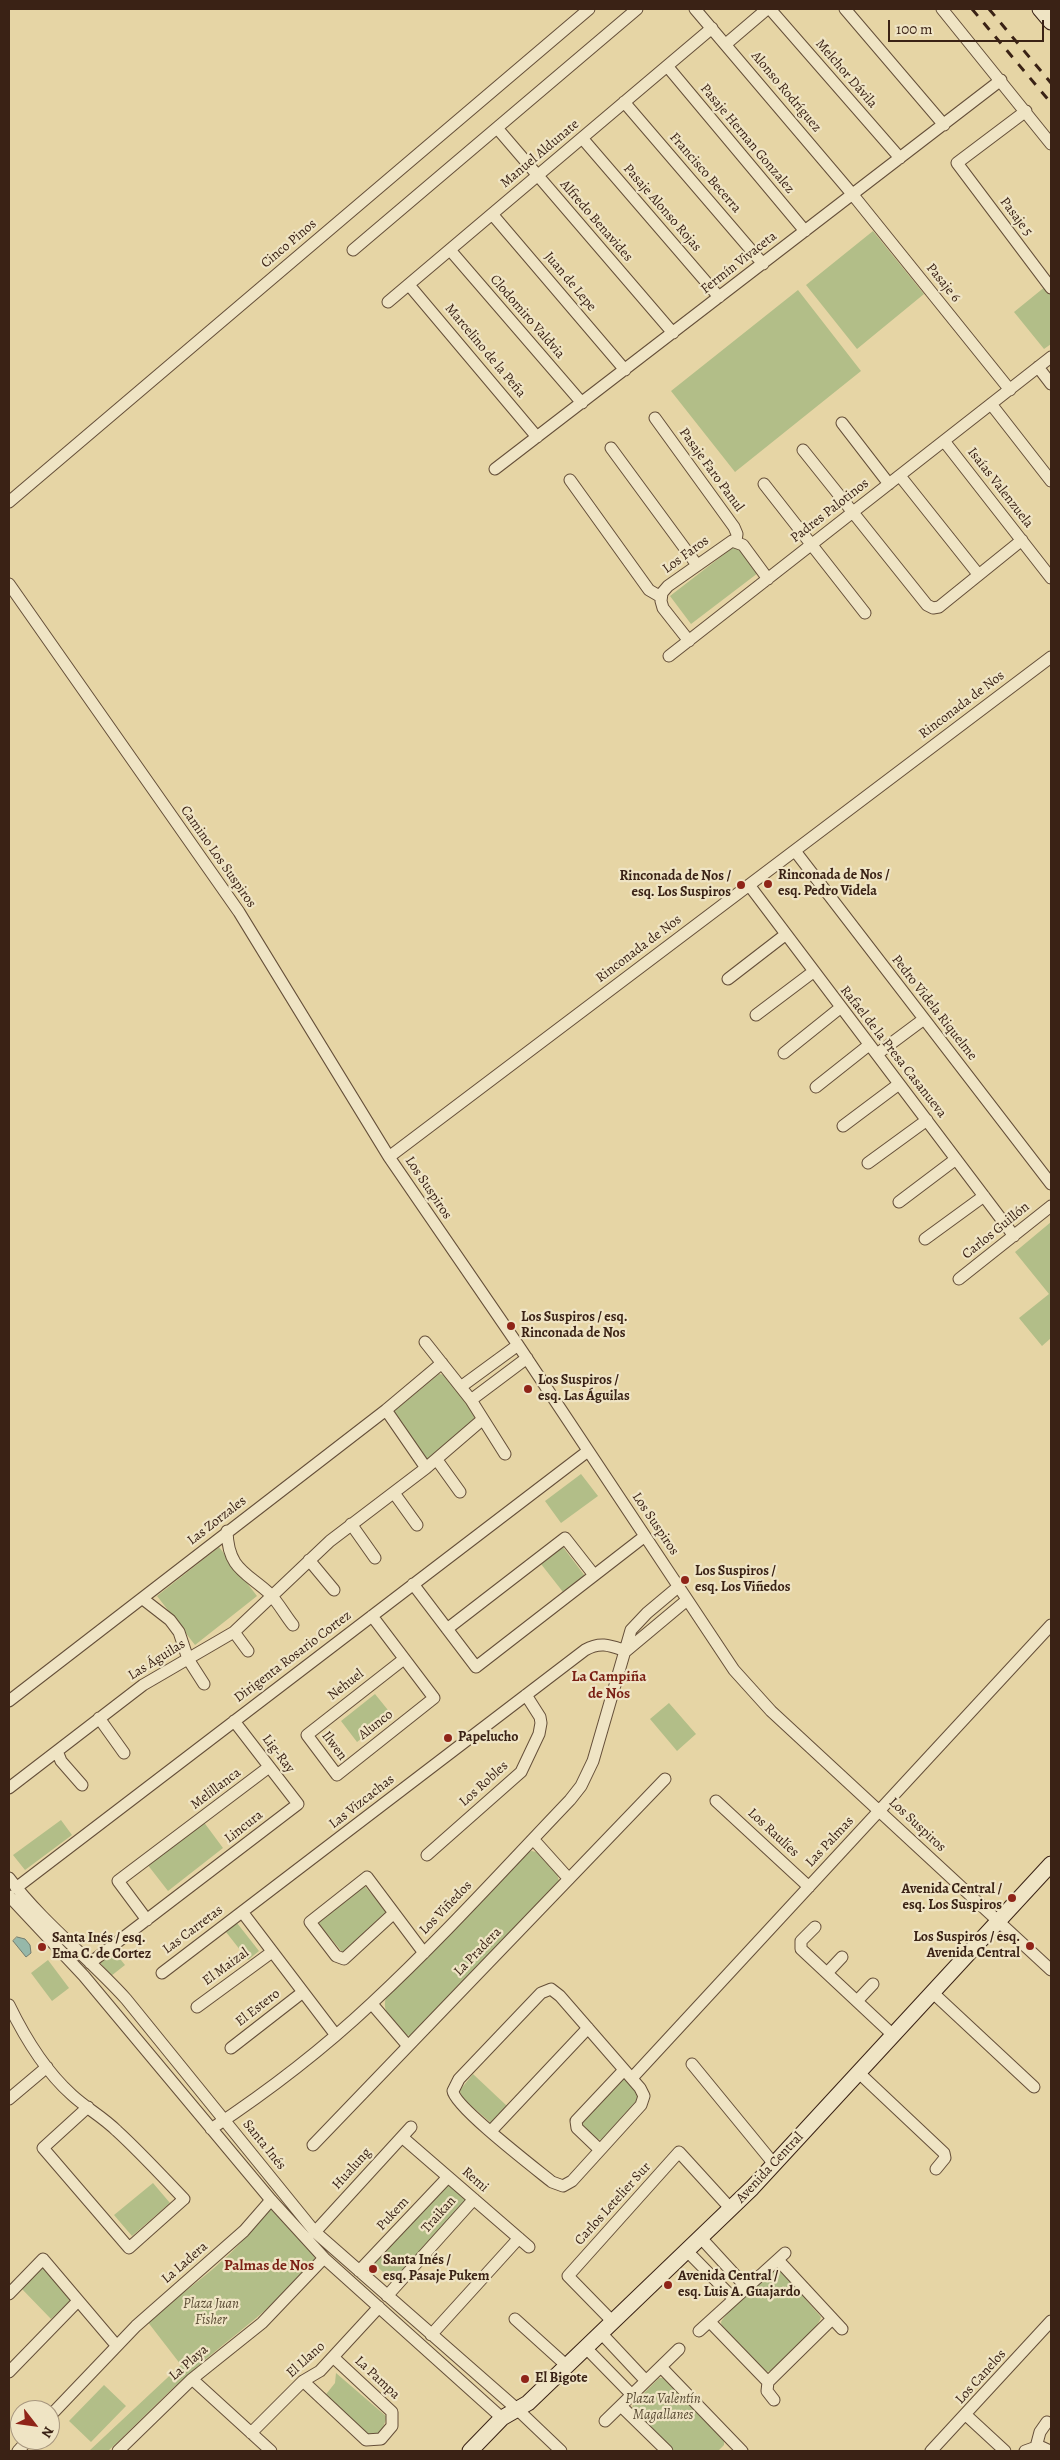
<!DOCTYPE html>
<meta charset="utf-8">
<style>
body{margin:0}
#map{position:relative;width:1060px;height:2460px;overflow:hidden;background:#e6d5a5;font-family:Alegreya,serif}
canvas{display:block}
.frame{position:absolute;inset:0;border:10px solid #3a2215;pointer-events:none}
.north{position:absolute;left:10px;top:2400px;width:50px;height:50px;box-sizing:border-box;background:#efe4c4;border:1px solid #a7967e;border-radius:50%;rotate:120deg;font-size:14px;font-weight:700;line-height:20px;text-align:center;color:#3a2215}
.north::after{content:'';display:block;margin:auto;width:18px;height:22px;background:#8f2418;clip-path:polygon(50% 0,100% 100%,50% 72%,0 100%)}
.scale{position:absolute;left:888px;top:20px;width:156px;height:22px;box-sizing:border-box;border:2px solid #3a2215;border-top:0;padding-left:6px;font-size:15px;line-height:18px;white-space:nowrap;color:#3a2215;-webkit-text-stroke:4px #efe4c4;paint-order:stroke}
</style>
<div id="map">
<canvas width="1060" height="2460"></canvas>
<div class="frame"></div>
<div class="north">N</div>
<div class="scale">100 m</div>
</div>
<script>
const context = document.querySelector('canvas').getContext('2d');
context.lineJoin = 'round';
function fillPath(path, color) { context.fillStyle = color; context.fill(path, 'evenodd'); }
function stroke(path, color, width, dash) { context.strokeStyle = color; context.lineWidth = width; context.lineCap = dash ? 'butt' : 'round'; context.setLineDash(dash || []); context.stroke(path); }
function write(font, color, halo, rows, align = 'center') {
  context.font = font + ' Alegreya,serif'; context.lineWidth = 4.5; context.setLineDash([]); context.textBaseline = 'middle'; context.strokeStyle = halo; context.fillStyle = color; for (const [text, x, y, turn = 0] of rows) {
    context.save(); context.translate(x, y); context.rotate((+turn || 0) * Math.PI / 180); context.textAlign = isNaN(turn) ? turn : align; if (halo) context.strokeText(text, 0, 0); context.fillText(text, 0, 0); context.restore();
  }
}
fillPath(new Path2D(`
 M873 231 924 294 857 349 806 285Z
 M1046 286 1051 292V344L1044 349 1014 312Z
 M798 290 861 371 735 472 671 391Z
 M736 545 758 573 691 624 670 596Z
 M1051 1222V1338L1042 1346 1019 1318 1049 1294 1015 1252Z
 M439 1374 446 1375 475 1415 474 1419 427 1460 393 1412Z
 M581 1474 598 1496 561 1523 545 1501Z
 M219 1547 257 1596 195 1645 157 1596Z
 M563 1547 585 1576 563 1592 541 1564Z
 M375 1694 392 1715 357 1742 341 1721Z
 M669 1703 696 1734 677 1751 650 1719Z
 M61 1820 72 1835 25 1870 13 1855Z
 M203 1821 223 1848 168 1891 147 1864Z
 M532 1851 536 1852 557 1874 560 1884 411 2036 405 2035C395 2023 379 2011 387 1996L527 1852Z
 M363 1884 389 1914 343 1953 318 1923Z
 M237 1923 259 1951 248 1960 226 1932Z
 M112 1949 125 1965 111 1976 98 1960Z
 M48 1960 69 1988 52 2001 31 1973Z
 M473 2074 507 2106 491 2123 461 2097 460 2090Z
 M623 2077 639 2095 636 2103 602 2140 596 2139 579 2124Z
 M153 2183 170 2203 132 2236 114 2215Z
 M445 2186H451L467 2199 394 2282 372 2262Z
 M271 2208 314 2251 315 2260C279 2304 233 2335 191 2372 162 2397 136 2425 108 2451H89L181 2365 147 2321C186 2290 242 2252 266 2210Z
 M44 2267 72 2299 51 2319 21 2288Z
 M777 2270 782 2272 821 2317C819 2329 781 2361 771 2371L766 2372 722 2328 721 2322C727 2312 766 2273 777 2270Z
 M336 2373 387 2417 380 2435 369 2437 323 2398 335 2383Z
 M659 2378H665L724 2439V2445L718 2451H674L636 2415 632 2410 633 2404Z
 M104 2385 126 2406 91 2442 69 2421Z`), '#b2be88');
const water = new Path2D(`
 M17 1937 25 1939 30 1945 31 1953 26 1957 13 1941Z`);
fillPath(water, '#96b8a9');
stroke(water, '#717c6e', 1);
const street = new Path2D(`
 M695 9 853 195 1010 390
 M770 9 900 158
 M845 9 944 125
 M942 9 1051 144
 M726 44 767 9
 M667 66 805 231
 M624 102 763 264
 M1026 111 957 163 1051 288
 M497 128 673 333
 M582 138 719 297
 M492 214 625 370
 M353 250 637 9
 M450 250 582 403
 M409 285 537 437
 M388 302 712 28
 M1038 367 1051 384
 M991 404 1051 481
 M655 418 734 527 737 534 736 541
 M842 423 889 484
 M944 441 1051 578
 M611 448 697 565
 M803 450 927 605 933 608 939 607 1022 540
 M495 469 1001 80
 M900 476 978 574
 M570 480 649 590 661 597
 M764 484 865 613
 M9 502 589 9
 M9 584 239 912 389 1157 518 1345 734 1670 771 1711 1051 1970
 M689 641 663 608 661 601 662 593 668 586 732 541 743 545 768 579
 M669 656 1051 357
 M795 851 1051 1184
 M749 885 1014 1236
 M728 979 785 935
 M756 1015 813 972
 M784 1053 840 1008
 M877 1054 924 1019
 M816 1087 869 1045
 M843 1126 899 1084
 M389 1157 1051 657
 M868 1163 927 1120
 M899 1202 956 1159
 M925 1239 984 1196
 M959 1279 1051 1206
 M425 1342 471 1400 505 1454
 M462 1386 518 1345
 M471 1400 527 1358
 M386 1410 426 1468
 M437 1460 460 1492
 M394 1493 417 1525
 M351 1524 375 1558
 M227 1531C228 1569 246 1572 269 1593 278 1602 285 1615 293 1625
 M309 1560 334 1590
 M413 1584 476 1667 645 1536
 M143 1599 170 1620 179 1632 188 1659 204 1684
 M372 1616 434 1698 337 1775 307 1735 404 1659
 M447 1629 565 1538 594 1575
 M234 1632 248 1651
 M626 1651 687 1600
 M9 1701 386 1410 442 1363
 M99 1718 124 1753
 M57 1751 61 1761 82 1785
 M9 1788 143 1685 234 1632 330 1541 426 1468 483 1419
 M716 1801 809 1887
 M533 1839 569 1879
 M427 1855 521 1772 539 1734 541 1723 540 1717 526 1695
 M9 1878C43 1923 88 1957 126 1999L315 2232 518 2410 561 2451
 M16 1888 588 1451
 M9 1896 84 1976 271 2200 324 2258 502 2418
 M243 1913 335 2034
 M394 1913 344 1959 336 1956 310 1922 367 1877 424 1953
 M147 1920 118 1881 269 1767
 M815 1927 801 1941V1949L893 2035
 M90 1963 298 1804 234 1721
 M162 1973 585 1650C601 1641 611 1646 626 1651
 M827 1973 842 1957
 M551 1989 560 1996 640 2088 644 2096 641 2105 572 2181 563 2186 552 2182C536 2169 454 2106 453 2091L459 2079 541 1993Z
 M932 1992 1034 2087
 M857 2001 873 1984
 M372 2004 408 2046
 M9 2005C25 2038 44 2070 72 2095 86 2108 103 2117 117 2131 140 2152 162 2176 184 2199L129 2248 43 2148 88 2107
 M197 2007 272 1952
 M231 2048 303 1992
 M692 2064 774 2164
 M858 2072 944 2153 945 2158 936 2169
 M632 2078 1051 1625
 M9 2099 47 2067
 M211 2129C267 2092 323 2049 372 2003 441 1939 505 1868 570 1800L581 1786 593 1761 631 1630 647 1613 678 1587
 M491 2131 588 2028
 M402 2137 529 2247
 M313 2145 665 1779
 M600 2150 577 2128 576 2121 624 2070
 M315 2232 411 2127
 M701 2238 747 2288
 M687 2251 734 2299
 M778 2260 842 2329
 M359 2271 448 2177
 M9 2294 43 2259 116 2345
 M387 2296 474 2199
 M515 2319 567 2366
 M613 2322 568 2276 679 2152 731 2209
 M710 2322 768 2382 767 2391 774 2400
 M699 2331 785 2253
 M601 2333 646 2381
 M431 2335 519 2238
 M586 2348 632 2395
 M661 2367 742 2451
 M9 2372 78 2301
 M192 2379 271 2451
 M303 2381 366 2440 381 2439 392 2426V2412L333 2357
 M768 2382 832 2319
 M621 2406 667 2451
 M966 2415 1005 2451
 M50 2416 136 2326 244 2231 271 2200
 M605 2421 679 2349
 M251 2433 303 2381 320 2371 379 2307
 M1036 2447 1040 2432 1047 2422
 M18 2451 28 2440
 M118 2451 192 2379 262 2323 324 2258
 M931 2451 1051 2321
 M1025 2451 1039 2446 1050 2451`);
const secondary = new Path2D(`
 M1040 9 1051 22
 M470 2451 502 2418 528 2403 752 2188 1051 1864`);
stroke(street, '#654f39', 13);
stroke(secondary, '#3a2215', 17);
stroke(street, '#efe4c4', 11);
stroke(secondary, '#efe4c4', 15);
stroke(new Path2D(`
 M972 9 1051 103
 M989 9 1051 83`), '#3a2215', 3, [9, 9]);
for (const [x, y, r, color] of [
 [768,884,5,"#8f2418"],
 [741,885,5,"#8f2418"],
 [511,1326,5,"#8f2418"],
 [528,1389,5,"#8f2418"],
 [685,1580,5,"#8f2418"],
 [448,1738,5,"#8f2418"],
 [1012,1898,5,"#8f2418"],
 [1030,1946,5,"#8f2418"],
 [42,1947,5,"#8f2418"],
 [373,2269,5,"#8f2418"],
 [668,2285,5,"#8f2418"],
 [525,2379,5,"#8f2418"]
]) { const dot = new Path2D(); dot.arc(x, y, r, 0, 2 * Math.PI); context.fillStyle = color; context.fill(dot); stroke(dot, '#efe4c4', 2); }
write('14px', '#3a2215', '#efe4c4', [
 ["Melchor Dávila",846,74,49],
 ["Alonso Rodríguez",786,92,50],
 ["Pasaje Hernan Gonzalez",747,139,50],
 ["Manuel Aldunate",540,154,-40],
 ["Francisco Becerra",705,173,49],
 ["Pasaje Alonso Rojas",662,208,49],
 ["Pasaje 5",1016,217,53],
 ["Alfredo Benavides",596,221,49],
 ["Cinco Pinos",289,244,-40],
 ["Fermín Vivaceta",739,263,-38],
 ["Juan de Lepe",570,282,50],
 ["Pasaje 6",943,283,51],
 ["Clodomiro Valdvia",527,317,49],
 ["Marcelino de la Peña",485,351,50],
 ["Pasaje Faro Panul",711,470,54],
 ["Isaías Valenzuela",1000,488,52],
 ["Padres Palotinos",830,511,-38],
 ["Los Faros",686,555,-36],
 ["Rinconada de Nos",962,705,-37],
 ["Camino Los Suspiros",218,857,55],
 ["Rinconada de Nos",639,949,-37],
 ["Pedro Videla Riquelme",934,1008,52],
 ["Rafael de la Presa Casanueva",893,1052,52],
 ["Los Suspiros",428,1188,56],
 ["Carlos Guillón",996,1231,-39],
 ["Las Zorzales",217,1521,-38],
 ["Los Suspiros",655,1524,56],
 ["Dirigenta Rosario Cortez",293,1657,-37],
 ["Las Águilas",157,1660,-32],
 ["Nehuel",346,1685,-38],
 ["Alunco",376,1725,-38],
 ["Ilwen",334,1746,53],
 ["Lig-Ray",278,1754,53],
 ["Los Robles",484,1784,-42],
 ["Melillanca",216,1789,-37],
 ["Las Vizcachas",362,1802,-38],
 ["Los Suspiros",917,1825,43],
 ["Lincura",244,1827,-38],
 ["Los Raulíes",773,1833,43],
 ["Las Palmas",830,1842,-47],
 ["Los Viñedos",446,1908,-46],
 ["Las Carretas",193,1930,-37],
 ["La Pradera",478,1952,-46],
 ["El Maizal",226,1967,-36],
 ["El Estero",258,2008,-38],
 ["Santa Inés",264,2145,51],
 ["Avenida Central",770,2168,-47],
 ["Hualung",352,2169,-48],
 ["Remi",475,2180,41],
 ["Carlos Letelier Sur",613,2204,-48],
 ["Pukem",393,2214,-47],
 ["Traikan",439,2215,-48],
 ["La Ladera",185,2263,-41],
 ["El Llano",306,2360,-42],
 ["La Playa",189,2363,-41],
 ["Los Canelos",981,2377,-48],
 ["La Pampa",377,2378,43]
]);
write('bold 14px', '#3a2215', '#efe4c4', [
 ["Rinconada de Nos /",778,876],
 ["esq. Pedro Videla",778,892],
 ["Rinconada de Nos /",731,877,"right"],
 ["esq. Los Suspiros",731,893,"right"],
 ["Los Suspiros / esq.",521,1318],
 ["Rinconada de Nos",521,1334],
 ["Los Suspiros /",538,1381],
 ["esq. Las Águilas",538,1397],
 ["Los Suspiros /",695,1572],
 ["esq. Los Viñedos",695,1588],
 ["Papelucho",458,1738],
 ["Avenida Central /",1002,1890,"right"],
 ["esq. Los Suspiros",1002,1906,"right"],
 ["Los Suspiros / esq.",1020,1938,"right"],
 ["Avenida Central",1020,1954,"right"],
 ["Santa Inés / esq.",52,1939],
 ["Ema C. de Cortez",52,1955],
 ["Santa Inés /",383,2261],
 ["esq. Pasaje Pukem",383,2277],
 ["Avenida Central /",678,2277],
 ["esq. Luis A. Guajardo",678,2293],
 ["El Bigote",535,2379]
], 'left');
write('italic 14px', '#584932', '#efe4c4', [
 ["Plaza Juan",211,2305],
 ["Fisher",211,2321],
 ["Plaza Valentín",663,2400],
 ["Magallanes",663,2416]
]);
write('bold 15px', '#7a1f14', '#efe4c4', [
 ["La Campiña",609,1677],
 ["de Nos",609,1694],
 ["Palmas de Nos",269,2266]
]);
</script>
